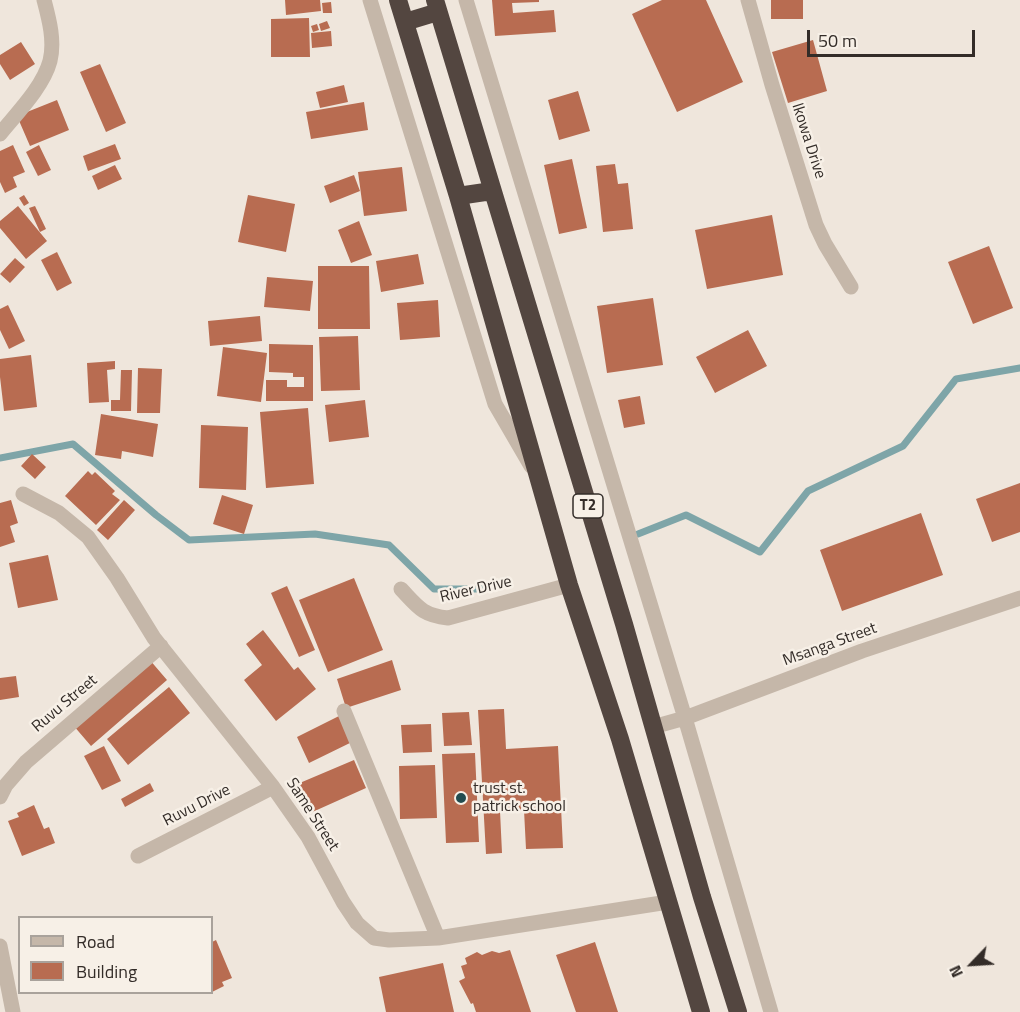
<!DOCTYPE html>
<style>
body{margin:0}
#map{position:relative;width:1020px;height:1012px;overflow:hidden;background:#efe6dc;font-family:"Titillium Web",sans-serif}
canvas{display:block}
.legend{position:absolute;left:18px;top:916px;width:195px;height:78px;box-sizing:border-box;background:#f7f0e7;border:2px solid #a9a29b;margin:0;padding:8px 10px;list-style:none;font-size:18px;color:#332c28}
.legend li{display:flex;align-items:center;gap:12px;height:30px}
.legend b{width:30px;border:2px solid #a9a29b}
.north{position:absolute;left:942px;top:934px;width:60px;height:60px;-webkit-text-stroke:4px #f7f0e7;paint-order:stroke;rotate:245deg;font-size:16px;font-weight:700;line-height:24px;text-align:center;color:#332c28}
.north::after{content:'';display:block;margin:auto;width:21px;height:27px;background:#332c28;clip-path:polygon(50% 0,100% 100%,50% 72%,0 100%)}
.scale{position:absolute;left:807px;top:30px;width:168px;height:27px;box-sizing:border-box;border:3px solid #332c28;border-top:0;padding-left:8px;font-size:18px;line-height:21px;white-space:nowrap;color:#332c28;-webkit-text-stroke:4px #f7f0e7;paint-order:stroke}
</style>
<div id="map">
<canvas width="1020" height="1012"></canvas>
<ul class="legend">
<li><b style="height:8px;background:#c5b7a9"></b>Road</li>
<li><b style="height:16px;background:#b86c51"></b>Building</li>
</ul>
<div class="north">N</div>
<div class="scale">50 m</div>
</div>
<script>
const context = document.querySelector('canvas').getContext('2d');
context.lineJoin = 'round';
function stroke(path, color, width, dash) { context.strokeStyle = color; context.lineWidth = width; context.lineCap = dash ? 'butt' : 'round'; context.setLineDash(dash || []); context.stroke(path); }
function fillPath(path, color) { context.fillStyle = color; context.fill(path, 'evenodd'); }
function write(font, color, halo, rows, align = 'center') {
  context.font = font + ' "Titillium Web",sans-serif'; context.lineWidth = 5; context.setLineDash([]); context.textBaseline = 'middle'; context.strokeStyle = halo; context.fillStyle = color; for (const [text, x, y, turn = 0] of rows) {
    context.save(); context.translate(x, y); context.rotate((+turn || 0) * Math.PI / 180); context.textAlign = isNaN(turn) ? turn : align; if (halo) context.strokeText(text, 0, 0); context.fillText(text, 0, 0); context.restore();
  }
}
stroke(new Path2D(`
 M0 458 73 444 156 515 189 540 315 534 389 545 434 589H481L507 580
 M638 534 686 515 760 552 808 491 903 446 956 379 1020 368`), '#7ea5a8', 7);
fillPath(new Path2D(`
 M285 0H320L321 11 286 15Z
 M492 0H539V2L512 3 513 13 554 10 556 32 495 36Z
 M662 0H706L743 82 677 112 632 14Z
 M771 0H803V19H771Z
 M331 2 332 13H323L322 3Z
 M309 18 310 57H271V19Z
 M327 21 330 28 321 31 319 24Z
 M317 24 319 30 313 32 311 26Z
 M331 31 332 46 312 48 311 33Z
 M813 40 827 91 788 103 772 52Z
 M21 42 35 64 10 80 0 64V55Z
 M100 64 126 123 106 132 80 72Z
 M344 85 348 102 320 108 316 92Z
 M578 91 590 131 559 140 548 100Z
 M57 100 69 130 30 146 17 116Z
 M364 102 368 130 311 139 306 112Z
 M115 144 121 159 88 171 83 156Z
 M13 145 25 172 13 177 17 187 5 193 0 182V151Z
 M39 145 51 170 38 176 26 152Z
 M572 159 587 228 559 234 544 165Z
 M615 164 618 184 628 183 633 229 603 232 596 166Z
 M115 165 122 179 98 190 92 176Z
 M402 167 407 211 364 216 358 172Z
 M354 175 360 191 330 203 324 186Z
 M24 195 29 203 24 206 19 198Z
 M248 195 295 204 286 252 238 242Z
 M18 206 47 241 26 259 0 228V221Z
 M35 206 46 229 40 232 29 208Z
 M772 215 783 275 707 289 695 230Z
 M359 221 372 255 351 263 338 230Z
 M989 246 1013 308 973 324 948 262Z
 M57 252 72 283 57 291 41 260Z
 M418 254 424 284 381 292 376 261Z
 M15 258 25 267 10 283 0 274Z
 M318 266H369L370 329H318Z
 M267 277 313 281 310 311 264 307Z
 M653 298 663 365 607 373 597 306Z
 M438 300 440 337 400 340 397 303Z
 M8 305 25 341 9 349 0 330V309Z
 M260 316 262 341 210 346 208 321Z
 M748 330 767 366 715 393 696 357Z
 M358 336 360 390 321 391 319 337Z
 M269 344 313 345V401H266V380H287V387H304V377H293V373L269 372Z
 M223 347 267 353 261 402 217 396Z
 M31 355 37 407 4 411 0 377V359Z
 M115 361V369L107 370 109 402 89 403 87 363Z
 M138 368 162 369 160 413H137Z
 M121 370H132L131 411H111V400H120Z
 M640 396 645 424 624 428 618 400Z
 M365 400 369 437 329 442 325 405Z
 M308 408 314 484 266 488 260 412Z
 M101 414 158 424 153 457 122 451 121 459 95 455Z
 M201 425 248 427 246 490 199 488Z
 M32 454 46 467 35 479 21 466Z
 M88 471 92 475 95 472 115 491 112 494 120 500 96 525 65 496Z
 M1020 483V532L992 542 976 499Z
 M222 495 253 505 244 534 213 524Z
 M11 500 18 523 10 526 15 542 0 547V503Z
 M124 500 135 510 108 540 97 530Z
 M921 513 943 575 842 611 820 550Z
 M48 555 58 600 18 608 9 563Z
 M354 578 383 650 328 672 299 600Z
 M287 586 315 650 299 657 271 593Z
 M263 630 294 670 298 667 316 689 276 721 244 680 262 665 246 644Z
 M149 659 167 680 91 746 73 725Z
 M392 660 401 690 346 708 337 679Z
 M16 676 19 697 0 700V678Z
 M169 687 190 713 128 765 107 739Z
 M504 709 506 749 558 746 563 848 526 849 524 810 500 811 502 853 486 854 478 710Z
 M469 712 472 745 444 746 442 713Z
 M341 715 354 741 309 763 297 737Z
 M431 724 432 752 403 753 401 725Z
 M104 746 121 781 102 790 84 756Z
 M475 753 479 842 446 843 442 754Z
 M354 760 366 788 308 814 295 785Z
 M435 765 437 818 400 819 399 766Z
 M150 783 154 791 125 807 121 799Z
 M34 805 44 829 49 827 55 843 22 856 8 821 19 817 17 813Z
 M216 940 232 978 222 982 224 986 212 992V942Z
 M595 942 618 1012H576L556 955Z
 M510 950 531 1012H476L473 1003 471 1004 459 981 465 978 461 966 467 964 465 958 477 952 482 955 492 951 499 953Z
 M443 963 454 1012H386L379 977Z`), '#b86c51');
stroke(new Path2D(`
 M370 0 495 404 531 466
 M466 0 685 718 771 1012
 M748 0 772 85 816 225 825 244 851 287
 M0 134C17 113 43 87 50 61 55 41 49 19 44 0
 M23 494 59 513 88 537 117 578 154 638 273 787 308 837 343 902 357 923 374 938 389 940 438 938 668 902
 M401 589C418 607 422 615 448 618L569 585
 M344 711 438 938
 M653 727 685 718 862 651 1020 598
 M0 797 6 785 26 762 161 646
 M138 856 273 787
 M0 946 13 1012`), '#c5b7a9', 15);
stroke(new Path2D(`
 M398 0 458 196 569 585 620 739 701 1012
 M435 0 624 624 702 897 738 1012
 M405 22 438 12
 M458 196 492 191`), '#534640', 18);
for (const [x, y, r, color] of [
 [461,798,6,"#224c50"]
]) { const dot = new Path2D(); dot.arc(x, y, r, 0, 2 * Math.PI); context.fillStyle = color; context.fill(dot); stroke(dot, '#f7f0e7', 2); }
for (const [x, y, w] of [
 [588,506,30]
]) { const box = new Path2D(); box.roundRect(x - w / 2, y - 12, w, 24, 4.5); context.fillStyle = '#f7f0e7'; context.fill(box); stroke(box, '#332c28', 1.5); }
write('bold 15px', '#332c28', null, [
 ["T2",588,506]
]);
write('16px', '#332c28', '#f7f0e7', [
 ["Ikowa Drive",808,141,72],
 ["River Drive",476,590,-13],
 ["Msanga Street",830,645,-20],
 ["Ruvu Street",65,704,-40],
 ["Ruvu Drive",197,806,-27],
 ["Same Street",312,815,57]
]);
write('16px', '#332c28', '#f7f0e7', [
 ["trust st.",473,789],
 ["patrick school",473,807]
], 'left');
</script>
